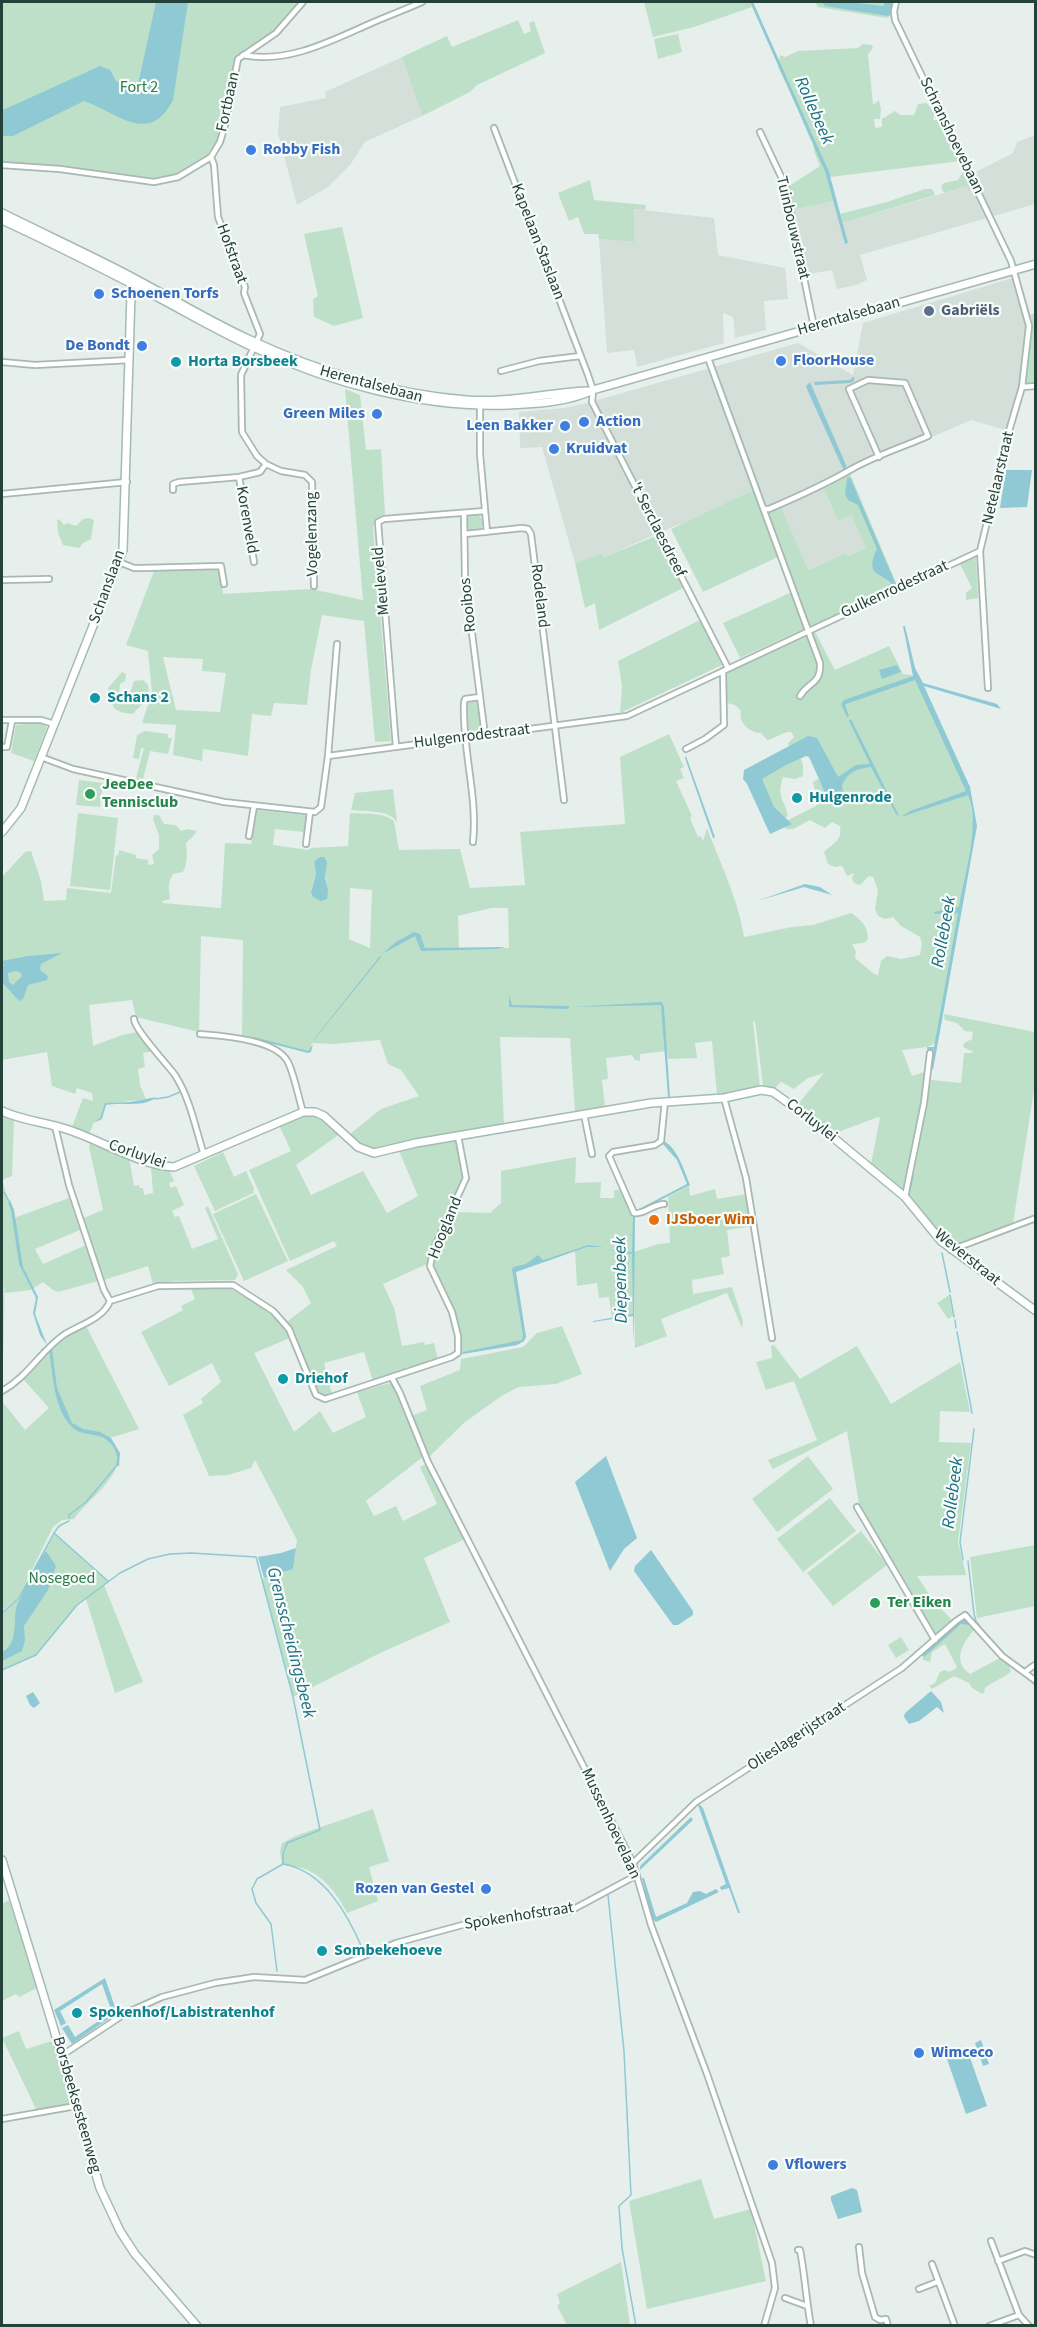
<!DOCTYPE html>
<meta charset="utf-8">
<style>
body{margin:0}
#map{position:relative;width:1037px;height:2327px;overflow:hidden;background:#e6efeb;font-family:"Source Sans 3",sans-serif}
canvas{display:block}
.frame{position:absolute;inset:0;border:3px solid #24423a;pointer-events:none}
</style>
<div id="map">
<canvas width="1037" height="2327"></canvas>
<div class="frame"></div>
</div>
<script>
const context = document.querySelector('canvas').getContext('2d');
context.lineJoin = 'round';
function fillPath(path, color) { context.fillStyle = color; context.fill(path, 'evenodd'); }
function stroke(path, color, width, dash) { context.strokeStyle = color; context.lineWidth = width; context.lineCap = dash ? 'butt' : 'round'; context.setLineDash(dash || []); context.stroke(path); }
function write(font, color, halo, rows, align = 'center') {
  context.font = font + ' "Source Sans 3",sans-serif'; context.lineWidth = 4.5; context.setLineDash([]); context.textBaseline = 'middle'; context.strokeStyle = halo; context.fillStyle = color; for (const [text, x, y, turn = 0] of rows) {
    context.save(); context.translate(x, y); context.rotate((+turn || 0) * Math.PI / 180); context.textAlign = isNaN(turn) ? turn : align; if (halo) context.strokeText(text, 0, 0); context.fillText(text, 0, 0); context.restore();
  }
}
fillPath(new Path2D(`
 M402 57 422 116 365 142 350 165 328 187 297 205 278 133 280 107 326 98 325 92Z
 M1035 135V204L860 255 867 280 856 285 837 289 832 270 803 275 791 210 834 201 840 224 974 184 970 175 1013 153 1017 142Z
 M634 209 714 218 718 255 785 268 788 299 764 301 766 330 735 338 733 317 723 313 724 343 637 367 634 350 607 353 599 239 634 242Z
 M1019 276 1032 319V329L1022 387 1009 431 971 420 852 472 824 489 838 521 851 515 866 548 847 556 846 553 807 570 782 509 765 514 760 507 677 525 604 557 602 553 575 563 542 447 520 448 519 412 564 408 587 403 798 343 853 375 863 323Z
 M2 1287H5L3 1360H2Z`), '#d4dfda');
fillPath(new Path2D(`
 M2 2H299L274 31 235 57 222 125 217 141 208 154 176 174 154 178 60 166 2 162Z
 M644 2H750L752 7 694 27 653 37Z
 M815 2H895L892 15 904 43H902L890 16 887 18 818 7Z
 M518 20 524 34 531 31 529 23 534 21 545 53 477 85 470 92 422 116 402 57 447 36 452 47Z
 M678 34 682 52 658 59 654 39Z
 M863 44 872 45 873 48 868 54 873 105 879 100 881 109 880 119H874L875 128 882 127V119L895 111 900 115H914L918 104 926 103 935 111 933 120H939L961 161 830 177 829 173H826L834 201 791 210 786 188 820 166 814 151 813 142 810 139 799 110 778 67 780 55 785 57 798 51 858 48Z
 M966 171 975 190 969 191 967 186 944 193 941 186 944 183 958 180 963 172Z
 M590 180 594 200 646 205 645 210 634 209V242L599 239 598 234H584L578 217 569 221 558 193Z
 M925 189H932L935 195 843 223 840 214 887 202Z
 M342 227 363 318 334 326 314 317 313 299 318 296 304 234Z
 M1035 313V385H1025L1032 329 1030 315Z
 M345 389 360 395 366 450 381 449 385 514 377 518 373 528 391 741 375 742 364 621 322 615 311 670 307 705 274 703 271 716 252 714 248 756 203 749 202 761 173 755 176 725 142 723 152 693 148 651 126 645 154 571 220 568 223 594 311 589 363 600ZM163 657 203 659 202 671 226 673 220 712 176 710Z
 M850 474 897 585 896 589 809 630 780 556 703 592 671 529 754 490 765 514 779 508 782 509 808 570 846 553 848 556 866 548 851 515 838 521 824 489Z
 M465 523a9 9 0 1 1 18 0a9 9 0 1 1-18 0Z
 M89 518 94 520 91 539 83 543 79 548 63 545 58 533 57 520 59 519 64 525 68 523 76 526 83 519Z
 M656 536 683 588 599 630 595 603 585 608 575 563 602 553 604 557Z
 M976 557 978 598 966 600V593L972 588 960 564Z
 M792 592 804 629 740 658 723 623Z
 M700 620 722 665 620 713 622 686 618 661Z
 M815 632 835 670 889 646 903 674 911 675 915 677 969 792 975 833 936 1043 927 1047 902 1050 912 1076 927 1071 923 1102 906 1192 871 1164 880 1118 878 1117 833 1134 798 1104 824 1073 808 1078 794 1089 781 1082 774 1089 763 1085 755 1021H753L760 1087 717 1095 712 1041 695 1043 697 1058 668 1059 667 1051 640 1054V1061L635 1060 632 1055 606 1058 608 1079 602 1080 605 1107 575 1112 570 1038 500 1037 504 1124 414 1139 378 1150 362 1145 350 1134 381 1109 419 1096 401 1070 388 1064 380 1040 333 1044 312 1043 309 1053 242 1035 243 940 201 936 199 1032 136 1017 132 1000 89 1005 93 1046 122 1035 137 1032 154 1051 143 1053 145 1067 138 1069 140 1085 146 1099 105 1104 101 1119 94 1122 89 1134 72 1127 83 1098 93 1101 92 1093 77 1088 75 1094 52 1086 47 1052 2 1060V877L25 852 31 851 41 881 44 901 66 900 67 888 111 893 116 855 118 856 119 850 136 855V858L148 860V865L154 864 152 855 159 849V835L153 819 154 815H159L164 824 176 825 181 831 187 829 196 831 195 834 186 843C187 853 188 863 183 872L173 874C167 884 169 888 170 899L163 901 162 903 221 908 225 843 251 844 257 810 306 815 304 832 275 829 273 845 308 850 311 848 348 846 350 813C364 814 383 812 394 821L399 850 460 849 470 888 525 885 520 832 625 824 620 757 669 734 684 767 680 769 684 778 676 781 692 816 690 818 698 837 701 836 703 841 707 828C720 863 739 901 744 937L792 927 813 925 851 913C861 919 868 927 868 939L864 943 852 944 856 952 855 958 874 974 878 975 881 961 887 956 901 959 920 955 922 944 920 937 901 926 893 917 885 919 878 916 875 909 878 890 873 877 869 876 860 885 854 883 852 879 854 873 847 876 842 866 835 867 828 864 824 852C834 842 842 842 840 826L832 822 825 828 810 820 793 829H786L783 825 786 821 816 806 818 802 813 782 820 778 825 761 790 749 788 743 794 737 791 732C783 731 775 739 767 740L761 733C749 733 738 722 741 711L735 705 727 703 726 672ZM320 857H324C329 867 323 874 327 884L311 890 316 874 314 861ZM350 888 372 890 370 948 349 939ZM491 908H508L509 948 459 949 458 916Z
 M122 672 126 674 125 681 120 684 119 694 129 696 134 681 143 680 148 685C151 701 141 704 133 714 111 712 112 706 108 688Z
 M476 700 481 728 478 733 467 735 466 701Z
 M43 722 47 728 34 761 11 753 16 725Z
 M145 731 168 734V738H172L168 754 150 751 143 779 136 778 144 748H141L139 759 133 758 137 735Z
 M800 757 803 765V776L795 779 783 777C776 798 785 800 788 816L782 820 777 819 760 779 764 773Z
 M79 780 103 783 100 807 76 805Z
 M393 789 397 822C389 809 365 812 351 810L355 793Z
 M78 813 118 818 110 890 70 886Z
 M944 1014 1035 1032V1084L1013 1223 954 1246 944 1239 910 1195 931 1080 961 1083 964 1053H972L973 1049 971 1051 963 1047 964 1043 972 1039 973 1032 965 1031 957 1023 945 1020Z
 M2 1114 14 1119 12 1176 2 1180 14 1218 69 1198 80 1230 35 1249 43 1264 86 1245 98 1281 58 1292 53 1290 43 1282 31 1290 5 1293V1287H2Z
 M313 1115 323 1119 340 1134 296 1165 311 1195 363 1171 387 1213 418 1196 399 1151 452 1140 458 1143 464 1175 429 1256V1263L383 1284 394 1308 402 1346 424 1342 425 1345 434 1343 438 1360 373 1381 364 1352 324 1363 332 1394 325 1396 319 1393 288 1321 311 1303 303 1287 286 1270 337 1246 334 1241 290 1261 249 1170 291 1151 279 1125 302 1116Z
 M90 1142 129 1157 134 1186 139 1185 140 1188H143L144 1195 153 1193 151 1167 170 1172 174 1181 169 1183 171 1188 176 1186 184 1205 172 1211 175 1217 179 1216 192 1249 218 1239 205 1208 208 1206 238 1274 235 1280 173 1281 153 1284 148 1266 104 1280 81 1219 103 1210 89 1147Z
 M223 1152 234 1177 246 1171 254 1189 253 1193 215 1211 194 1166Z
 M576 1157 575 1183 601 1182 600 1198H614V1190H620L633 1216V1315L612 1318 609 1297 599 1298 597 1283 577 1286 575 1251 514 1271 526 1337 524 1341 517 1345 462 1354 458 1323 435 1270C431 1250 446 1230 454 1212L490 1213 501 1203V1171Z
 M689 1186 690 1196 715 1189 717 1199 747 1194 753 1226 727 1230 730 1256 721 1258 724 1274 692 1280 693 1294 732 1287 743 1321 742 1328 727 1293 661 1319 667 1336 635 1348 634 1252 658 1244 670 1243 668 1197Z
 M256 1194 288 1261 244 1281 213 1214Z
 M229 1288C252 1300 277 1315 290 1338L254 1353 294 1432 320 1411 333 1433 366 1417 357 1392 386 1384 391 1383 395 1387 424 1456 366 1501 374 1516 396 1506 403 1521 437 1504 420 1467 427 1464 465 1539 424 1558 450 1622 380 1653 293 1697 262 1579 293 1569 297 1540 255 1460 251 1468 228 1475 209 1476 183 1415 203 1403 201 1399 221 1382 212 1363 169 1386 141 1332 183 1310 181 1306 195 1299 191 1289Z
 M949 1295 953 1316 948 1319 937 1303Z
 M86 1326 139 1429 110 1438C113 1443 118 1449 118 1455 121 1478 86 1501 74 1519L62 1520 53 1527 18 1598 2 1611V1401L25 1430 49 1408 23 1379 53 1346Z
 M562 1326 582 1374 556 1384 519 1387 503 1395 465 1422 429 1457 411 1416 427 1410 420 1386 460 1370 461 1359 523 1347 537 1333Z
 M774 1345 800 1379 857 1346 891 1404 960 1362 970 1412 940 1411 939 1442 971 1443 958 1542 966 1575 917 1576 933 1600 952 1620 936 1635 859 1504 847 1431 773 1469 768 1460 817 1440 794 1381 766 1390 756 1362 772 1358 771 1346Z
 M808 1456 833 1489 777 1532 752 1499Z
 M830 1498 856 1531 803 1572 777 1539Z
 M861 1531 887 1565 833 1606 807 1573Z
 M54 1533 109 1582 104 1585 143 1682 115 1693 86 1599 77 1605 36 1655 2 1670V1613L18 1599Z
 M1035 1545V1606L977 1618 970 1557Z
 M965 1619 972 1625 974 1630C962 1644 952 1661 970 1674L1000 1658 1008 1663 1011 1671C1005 1678 993 1681 985 1688L984 1693 982 1694 972 1688 969 1683 954 1676 932 1689 929 1686 935 1683 940 1672 945 1670 949 1672 957 1668 956 1665 945 1644 932 1652 930 1662 923 1660V1652L959 1620Z
 M901 1637 909 1650 896 1658 888 1645Z
 M373 1809 389 1861 369 1867 378 1901 347 1913C338 1895 324 1876 305 1869 297 1866 289 1867 282 1864L280 1851 282 1843 298 1835Z
 M9 1900 37 1988 19 1997 16 1994 2 2001V1904Z
 M19 2031 26 2049 52 2041 70 2103 68 2106 37 2111 2 2038Z
 M701 2179 714 2219 751 2209 766 2281 647 2309 629 2201Z
 M621 2262 630 2325H567L557 2306 560 2303 557 2294Z`), '#bfe0c8');
fillPath(new Path2D(`
 M156 2H188L173 100C149 147 117 112 84 101L13 136H2V100L3 110 100 66 110 70 116 81 137 89Z
 M750 2H753L829 172 848 243 845 244 825 171Z
 M822 2H848L883 6 885 2H893L890 15 888 16 825 6Z
 M853 377H854V381L850 383 815 385 814 382 850 380Z
 M810 382 846 465 847 470 844 471 807 389 806 386Z
 M1006 470H1032L1027 507 1000 508Z
 M850 477 897 587 894 588C887 571 862 580 877 549L858 505 848 500 845 494 847 478Z
 M903 626H905L915 668 923 683 997 704 1001 709 924 686 970 787 977 826 933 1070 931 1068 934 1050 927 1049V1047H934L958 913 935 914 934 912 959 907C964 876 981 825 968 795L901 817 910 811 966 791 915 680 846 704 845 705 849 716 847 717 841 704 844 700 913 676Z
 M897 665 901 672 882 679 879 670Z
 M851 719 899 816 896 814 871 767C858 768 848 772 842 785L843 793 829 801 809 757 806 756 786 765 762 779 774 807 792 824 770 834 747 784 743 779 744 770 808 736 817 738 838 777 856 765 870 764 849 721Z
 M686 756 715 837 713 838 685 758Z
 M320 857H324L327 862 325 878 328 890 327 899 321 901 313 897 311 892 316 874 314 861Z
 M805 884 820 887 832 895 804 887 757 901Z
 M414 932 420 934 425 948 506 947 497 949 421 951 415 936 382 954 396 942Z
 M62 953 41 964 40 970 48 976 47 980 28 985 23 999 19 1001 2 982V966H4L2 961 28 956ZM15 971 20 972 22 976 13 985 9 982 8 973Z
 M380 956 381 957 314 1040V1039Z
 M509 995 512 1005 569 1006V1008L565 1009 509 1007Z
 M659 1002H662L664 1007 670 1097H668L661 1005 571 1007Z
 M254 1037 308 1051 313 1044 311 1052 308 1053 254 1039Z
 M156 1097C146 1108 120 1102 106 1105L102 1119 93 1123 100 1118 105 1103 130 1102Z
 M664 1141C678 1149 684 1170 690 1185L637 1212 635 1211 687 1184 677 1160 662 1143Z
 M10 1200 14 1210 23 1267 38 1297 35 1314 47 1345 40 1335 33 1313 36 1298 19 1264 11 1210 8 1203Z
 M633 1216 635 1217 634 1344 633 1316 593 1322V1321L633 1314 632 1254 605 1249 632 1252Z
 M588 1245 604 1247H587L516 1272 526 1337 524 1341 517 1345 462 1354 463 1352 522 1340 523 1335 512 1270 513 1267 526 1264 538 1255 543 1260 547 1259Z
 M52 1349 57 1388 72 1423 83 1429 100 1432 111 1438 120 1453 119 1466 116 1465C118 1458 117 1454 114 1448 102 1428 83 1440 70 1425 53 1405 53 1374 49 1350Z
 M606 1456 637 1538 624 1549 610 1571 575 1482Z
 M296 1548 293 1569 264 1578 258 1557 281 1553Z
 M651 1550 693 1611V1615L678 1625H673L634 1571 635 1566Z
 M46 1551 56 1566 48 1590 24 1626 25 1640 22 1651 2 1661V1652C20 1643 12 1618 17 1605 24 1590 35 1563 46 1551Z
 M965 1620 971 1625 961 1624 924 1657 922 1655C934 1644 949 1625 965 1620Z
 M931 1691 941 1702 944 1713 937 1707 919 1721 909 1724 904 1717 905 1713Z
 M33 1692 40 1703 34 1708 30 1705 26 1696Z
 M699 1804 703 1808 740 1913H738L729 1888 721 1890 720 1887 726 1884 698 1805Z
 M691 1817 693 1820 640 1870V1866Z
 M642 1878H644L656 1917 687 1903 693 1892 700 1891 706 1894 716 1889 719 1892 656 1922 652 1919Z
 M105 1978 117 2013 72 2044 62 2028 68 2025 75 2037 112 2012 102 1984 60 2011 66 2023 61 2026 54 2010Z
 M981 2040 989 2064 983 2066 975 2043Z
 M968 2052 987 2106 966 2114 947 2059Z
 M852 2188 857 2190 862 2212 838 2219 831 2200V2196Z`), '#8ec9d4');
stroke(new Path2D(`
 M155 1099 168 1097 180 1092
 M4 1192 9 1201
 M909 1195 913 1176
 M913 1201 933 1225
 M942 1253 950 1292
 M950 1295 954 1317
 M955 1320 956 1328
 M957 1332 972 1413
 M69 1518V1515L86 1502 118 1464
 M69 1521 59 1526 54 1533 108 1581
 M963 1560 960 1542 974 1429
 M968 1561 974 1614 976 1621 981 1628
 M2 1613 18 1599 54 1533
 M983 1630 1008 1658 1024 1668
 M2 1670 36 1655 77 1605 120 1573 148 1559 170 1554 191 1553 256 1557 293 1697 320 1830 287 1843 283 1854V1864
 M1033 1683 1036 1686
 M284 1864C325 1872 348 1915 363 1950
 M608 1895 624 2051 631 2195 619 2206 622 2248 636 2326
 M277 1971 271 1924 256 1903 252 1889 257 1879 283 1864`), '#8ec9d4', 1.5);
const street = new Path2D(`
 M896 2 894 11 895 20 1011 261 1029 326 1022 387 1009 431 980 551 988 688
 M243 55C286 64 329 42 367 25 385 17 404 10 422 2
 M494 128 588 375 593 390 592 402 728 668
 M760 132 785 185 814 327
 M211 157 214 165 218 217 245 287 244 293 260 334 241 375 242 432 257 456 266 464 281 471 305 475 312 482 314 586
 M2 165 60 169 154 182 178 177 211 157 220 142 225 125 238 59 276 33 303 2
 M708 358 820 663C821 685 809 681 800 696
 M2 362 35 365 130 360
 M501 371 539 361 580 356
 M1022 387 1036 386
 M480 403V454L487 532
 M239 477 254 562
 M173 490V484L179 482 239 477 260 472 266 464
 M2 494 127 482
 M764 509H769C797 497 824 485 850 470 874 456 903 447 928 436L905 383 868 380 849 389 879 457
 M464 513 465 578 485 736
 M465 534 522 528 528 529 531 534 564 800
 M119 562 134 568H142L221 566 224 584
 M2 580 49 579
 M2 720H41L54 724
 M2 747H7L12 721
 M396 747 378 522 384 519 485 511
 M686 749 705 739 724 725 723 671
 M328 756 337 644
 M41 757 73 769 224 802 315 812 321 807 328 756 627 716 980 551
 M249 836 254 806
 M473 842C478 796 462 750 464 703L465 699 480 697
 M306 844 310 812
 M134 1019C134 1029 167 1064 175 1075 190 1098 196 1130 204 1155
 M200 1034C223 1036 276 1039 288 1062 295 1077 298 1096 303 1112
 M724 1098 746 1178 772 1338
 M584 1114 592 1154
 M55 1126 69 1185 104 1290 110 1301
 M905 1197 924 1103 930 1053
 M664 1204C653 1204 644 1215 634 1213L609 1156 613 1152 655 1145 661 1141 665 1101
 M951 1250 1036 1218
 M110 1301 158 1286 233 1285 273 1311 289 1329 316 1395 325 1399 452 1357 458 1353V1336L452 1312 430 1266 434 1248 466 1178 458 1136
 M392 1378 400 1393 428 1462 633 1863 651 1925 707 2074 772 2263 775 2288 764 2326
 M2 1391C28 1377 41 1350 65 1334 80 1325 104 1318 110 1301
 M857 1507 935 1640
 M1025 1672 1036 1664
 M633 1863 696 1802 902 1668 956 1621 965 1615 1002 1656 1036 1681
 M61 2056 126 2013 162 1997 215 1983 254 1977 305 1980 396 1943 477 1921 570 1911 637 1875
 M2 2119 76 2106
 M991 2241 1019 2315
 M859 2247 862 2273 875 2317 880 2320 886 2319 888 2326
 M798 2250H800C805 2275 806 2300 811 2326
 M998 2261 1025 2251 1036 2255
 M932 2264 955 2326
 M919 2289 937 2282
 M785 2298 807 2306
 M989 2326 1019 2315 1029 2326`);
const secondary = new Path2D(`
 M2 213C44 234 86 253 128 275 168 296 207 320 248 339 316 371 391 394 466 400 508 403 546 393 587 391
 M2 220C50 242 97 266 144 290 181 309 216 330 253 347 331 383 422 408 508 405 536 404 568 402 593 390L1036 264
 M2 832 21 808 123 550 131 294 137 281
 M2 1111C23 1121 46 1122 69 1130 100 1140 142 1166 174 1167L303 1112H315L324 1116 358 1147 374 1153 416 1143 651 1103 724 1098 761 1090 773 1092 812 1120 905 1197 941 1241 1036 1311
 M2 1860 52 2023 100 2188 120 2231 135 2254 197 2326`);
stroke(street, '#a8b8b2', 8);
stroke(secondary, '#a4bbb3', 10);
stroke(street, '#fff', 4.5);
stroke(secondary, '#fff', 7);
for (const [x, y, r, color] of [
 [251,150,6,"#3f7fe0"],
 [99,294,6,"#3f7fe0"],
 [929,311,6,"#5c6f8a"],
 [142,346,6,"#3f7fe0"],
 [781,361,6,"#3f7fe0"],
 [176,362,6,"#0f9aa8"],
 [377,414,6,"#3f7fe0"],
 [584,422,6,"#3f7fe0"],
 [565,426,6,"#3f7fe0"],
 [554,449,6,"#3f7fe0"],
 [95,698,6,"#0f9aa8"],
 [90,794,6,"#2e9e5b"],
 [797,798,6,"#0f9aa8"],
 [654,1220,6,"#e8710a"],
 [283,1379,6,"#0f9aa8"],
 [875,1603,6,"#2e9e5b"],
 [486,1889,6,"#3f7fe0"],
 [322,1951,6,"#0f9aa8"],
 [77,2013,6,"#0f9aa8"],
 [919,2053,6,"#3f7fe0"],
 [773,2165,6,"#3f7fe0"]
]) { const dot = new Path2D(); dot.arc(x, y, r, 0, 2 * Math.PI); context.fillStyle = color; context.fill(dot); stroke(dot, '#f7fbf9', 2); }
write('16px', '#2d7a4b', '#f7fbf9', [
 ["Fort 2",139,88],
 ["Nosegoed",62,1579]
]);
write('16px', '#24423a', '#f7fbf9', [
 ["Fortbaan",229,102,-78],
 ["Schranshoevebaan",951,136,64],
 ["Tuinbouwstraat",792,228,77],
 ["Kapelaan Staslaan",537,242,69],
 ["Hofstraat",231,254,70],
 ["Herentalsebaan",849,317,-16],
 ["Herentalsebaan",371,385,15],
 ["Netelaarstraat",999,478,-77],
 ["Korenveld",246,520,80],
 ["'t Serclaesdreef",657,530,63],
 ["Vogelenzang",313,534,-91],
 ["Meuleveld",382,581,-95],
 ["Schanslaan",108,587,-70],
 ["Gulkenrodestraat",895,590,-25],
 ["Rodeland",539,596,83],
 ["Rooibos",469,605,-96],
 ["Hulgenrodestraat",472,737,-7],
 ["Corluylei",811,1121,38],
 ["Corluylei",137,1155,19],
 ["Hoogland",446,1228,-68],
 ["Weverstraat",967,1258,39],
 ["Olieslagerijstraat",797,1737,-33],
 ["Mussenhoevelaan",610,1824,65],
 ["Spokenhofstraat",519,1917,-9],
 ["Borsbeeksesteenweg",76,2105,74]
]);
write('bold 16px', '#366cbe', '#f7fbf9', [
 ["Robby Fish",263,150],
 ["Schoenen Torfs",111,294],
 ["De Bondt",130,346,"right"],
 ["FloorHouse",793,361],
 ["Green Miles",365,414,"right"],
 ["Action",596,422],
 ["Leen Bakker",553,426,"right"],
 ["Kruidvat",566,449],
 ["Rozen van Gestel",474,1889,"right"],
 ["Wimceco",931,2053],
 ["Vflowers",785,2165]
], 'left');
write('bold 16px', '#4e5e75', '#f7fbf9', [
 ["Gabriëls",941,311]
], 'left');
write('bold 16px', '#0d838f', '#f7fbf9', [
 ["Horta Borsbeek",188,362],
 ["Schans 2",107,698],
 ["Hulgenrode",809,798],
 ["Driehof",295,1379],
 ["Sombekehoeve",334,1951],
 ["Spokenhof/Labistratenhof",89,2013]
], 'left');
write('bold 16px', '#27864d', '#f7fbf9', [
 ["JeeDee",102,785],
 ["Tennisclub",102,803],
 ["Ter Eiken",887,1603]
], 'left');
write('bold 16px', '#c56008', '#f7fbf9', [
 ["IJSboer Wim",666,1220]
], 'left');
write('italic 18px', '#1c6f80', '#f7fbf9', [
 ["Rollebeek",813,111,66],
 ["Rollebeek",945,932,-80],
 ["Diepenbeek",622,1280,-91],
 ["Rollebeek",954,1493,-83],
 ["Grensscheidingsbeek",290,1643,76]
]);
</script>
